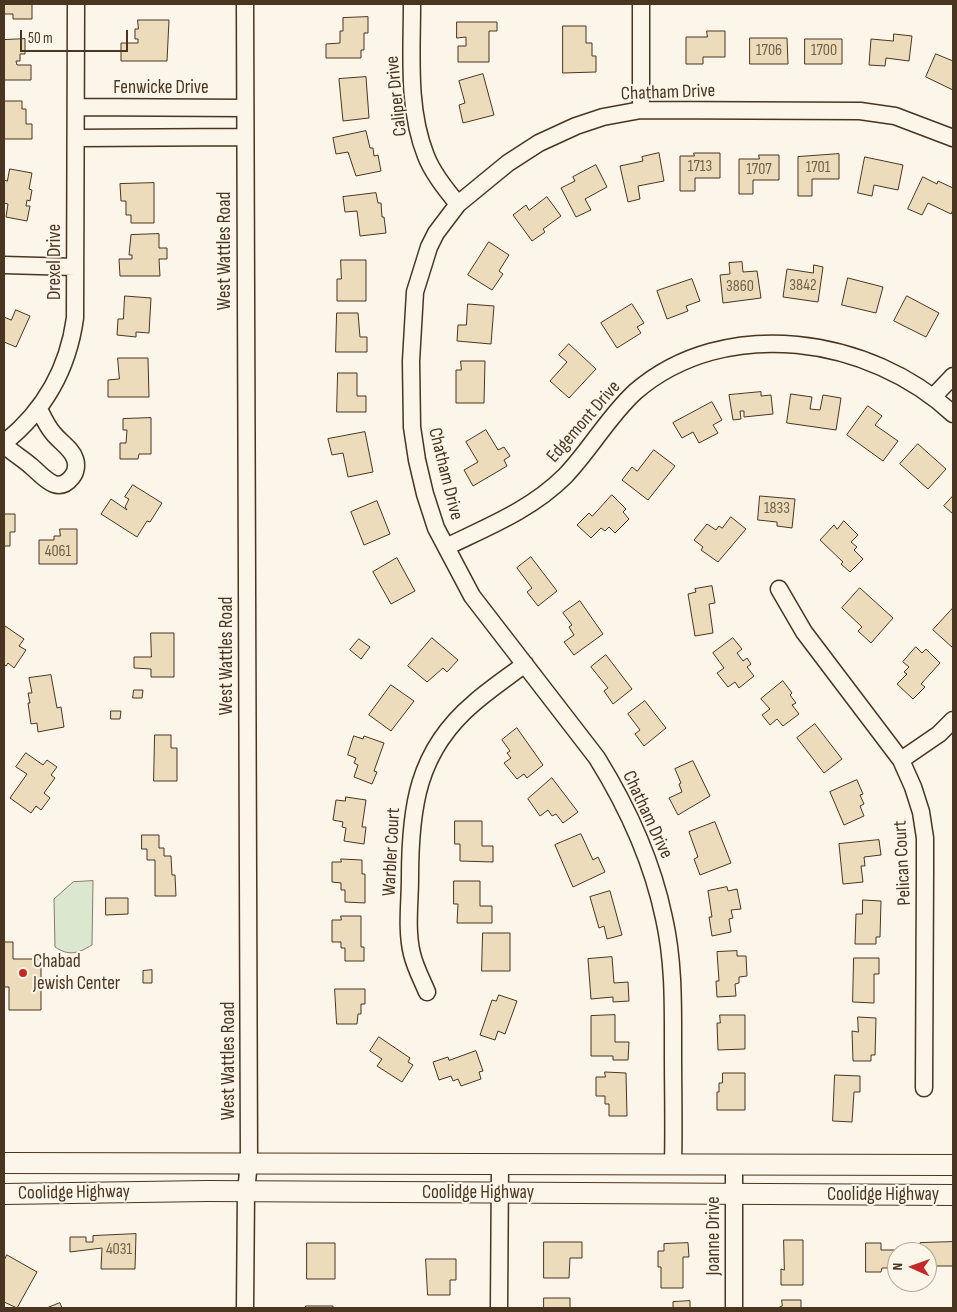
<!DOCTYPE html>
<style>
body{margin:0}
#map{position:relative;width:957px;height:1312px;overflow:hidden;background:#fbf6e9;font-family:"Sofia Sans Condensed",sans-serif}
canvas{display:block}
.frame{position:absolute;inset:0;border:5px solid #4a3520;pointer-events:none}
.north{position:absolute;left:887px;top:1242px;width:50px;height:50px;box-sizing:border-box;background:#fbf6e9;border:1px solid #b4a999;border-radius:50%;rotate:272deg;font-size:14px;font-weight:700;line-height:20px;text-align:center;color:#4a3520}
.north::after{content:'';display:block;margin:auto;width:18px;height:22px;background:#c62828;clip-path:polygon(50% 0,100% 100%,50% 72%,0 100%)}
.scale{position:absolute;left:20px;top:30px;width:108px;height:22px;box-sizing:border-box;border:2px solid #4a3520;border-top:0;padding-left:6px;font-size:15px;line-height:18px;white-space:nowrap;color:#4a3520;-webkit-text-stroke:4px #fbf6e9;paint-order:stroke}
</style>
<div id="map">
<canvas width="957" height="1312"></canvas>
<div class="frame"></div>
<div class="north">N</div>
<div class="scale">50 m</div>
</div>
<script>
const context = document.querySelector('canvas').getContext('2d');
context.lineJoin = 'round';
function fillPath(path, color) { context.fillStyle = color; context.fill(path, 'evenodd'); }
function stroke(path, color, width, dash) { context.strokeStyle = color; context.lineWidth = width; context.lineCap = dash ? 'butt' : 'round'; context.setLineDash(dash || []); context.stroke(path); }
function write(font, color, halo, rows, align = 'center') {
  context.font = font + ' "Sofia Sans Condensed",sans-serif'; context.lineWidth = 4; context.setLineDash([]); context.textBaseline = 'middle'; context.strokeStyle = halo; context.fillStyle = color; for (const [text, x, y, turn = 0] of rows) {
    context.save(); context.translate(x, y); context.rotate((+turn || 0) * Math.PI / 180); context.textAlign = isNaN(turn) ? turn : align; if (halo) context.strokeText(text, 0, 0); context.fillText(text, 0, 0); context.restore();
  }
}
const green = new Path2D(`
 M93 881 92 945C77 954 69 956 55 947L54 899 73 882Z`);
fillPath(green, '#dce7d0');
stroke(green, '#887966', 1);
const building = new Path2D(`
 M4 4H32V19H13V14H4Z
 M368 17V33H364V50H361V58H326V44L340 43V31H343V18Z
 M138 20H169L167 61H121V43H138V39H135V29H138Z
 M457 22H497V31H489V62H458V46H466V37L457 38Z
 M563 26H586V43H592V56H596V72L563 73Z
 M707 31H725V57H703V64H686V37H707Z
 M894 34 912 36 909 61 886 58 885 66 869 65 871 39 893 41Z
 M750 38H787L788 64H750Z
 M25 39V54H20V61H16L17 65H31V80H4V40Z
 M805 39H842V64H805Z
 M936 54 953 61V90L926 77Z
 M483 74 494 115 463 123 459 105 465 103 459 81Z
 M366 77 369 118 343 121 339 79Z
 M4 101H22V109H26V124H32V139H4Z
 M366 131 370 148H373L374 156 378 155 381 171 356 176 348 152 336 154 333 138Z
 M659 153 664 181 638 186 640 199 628 202 620 166 643 161 642 157Z
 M694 153H720V178H695V191H680V156H694Z
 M839 154V179H812V196H798V157Z
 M759 155H779V180H753V194H739V159H759Z
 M865 157 903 165 898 190 874 185 872 196 858 193Z
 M596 165 607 187 585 199 591 210 576 217 561 188 575 181 573 177Z
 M10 169 32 173 29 189 32 190 30 201 27 200 26 206H30L27 221 6 217 8 204 4 203V180L7 181Z
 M923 177 937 184 938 181 953 188V210L951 214 928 203 922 215 908 209Z
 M154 183V223H131V215H126V201H121L120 184Z
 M376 193 378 203H381L382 217H384L386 233 360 236 357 211 345 212 343 197Z
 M547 197 561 216 543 229 545 232 532 241 513 215 526 205 529 210Z
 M159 234V248H167V259H159L160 276H120L119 259H132V255H129L131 235Z
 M489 242 509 255 499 271 503 274 492 290 468 275Z
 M341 260H366V301H337V279H341Z
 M742 262 743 272 757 271 761 298 723 303 720 275 730 274 729 263Z
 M814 265 823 267 818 302 783 297 787 269 813 273Z
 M848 278 883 287 876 313 842 305Z
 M692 279 700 301 686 306 688 311 667 319 657 291Z
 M125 296 151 298 149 333 136 332V337L117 335 118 319H123Z
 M907 296 939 313 926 337 894 321Z
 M468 304 494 306 491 344 457 341 458 325H466Z
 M632 304 644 323 637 327 641 333 617 348 601 323Z
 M16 310 30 316 16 347 4 342V317L11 320Z
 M337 313H358L360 337H367V352H336Z
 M569 344 596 369 569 398 550 381 567 362 559 355Z
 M118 358H148L149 397H108V380L119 379Z
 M461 361H485L484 403H456V370H461Z
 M338 373H357V396H366V412H337Z
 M761 392V396L771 395 773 414 744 417V411H740L741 419 733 420 729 395Z
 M791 394 812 397 810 409 820 410 823 395 841 398 836 430 787 423Z
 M712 402 722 420 713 425 718 433 699 443 693 432 682 438 673 423Z
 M868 406 882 416 875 425 898 441 883 461 847 435Z
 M151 418V454H139L138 459H120V443H126L127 430H123V419Z
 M486 430 498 450 504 447 510 456 504 460 507 466 473 486 464 470 478 462 466 442Z
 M365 432 373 472 348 477 343 453 332 455 328 439Z
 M918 444 946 469 928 489 900 464Z
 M654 450 675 466 648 500 622 480 632 467 637 471Z
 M133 485 162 503 150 522 147 521 137 537 101 514 111 499 127 510 125 507 129 499 125 497Z
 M612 495 626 509 623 512 629 519 615 533 609 527 605 531 601 528 591 538 577 525 589 513 592 516Z
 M760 496 795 499 792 528 777 526V522L758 520Z
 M953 496V514L944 506Z
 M377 501 390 534 364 545 351 512Z
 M4 514H15V532H10V546H4Z
 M731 517 746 529 718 562 701 550 703 547 694 540 707 524 716 530 719 526 722 528Z
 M844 521 858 535 851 542 857 547 854 550 863 559 850 572 841 564 843 562 820 540 834 525 837 529Z
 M60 529H77V564H39V540H54V536H60Z
 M531 557 557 591 538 606 527 592 532 588 517 568Z
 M397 558 415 591 391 604 373 572Z
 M712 586 715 603 709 604 713 633 695 636 688 594 696 592 695 589Z
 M860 588 893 618 871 643 858 631 862 627 842 608Z
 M580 601 603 634 574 655 564 642 574 635 569 627 572 625 563 613Z
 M953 608V648L933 630Z
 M5 626 24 639 19 646 26 650 14 668 8 663 6 666 4 665Z
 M151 633H174V677H151V669L134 668V657H151Z
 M432 638 458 660 447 672 443 668 427 682 408 666Z
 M733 638 742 649 737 653 743 661 747 658 751 664 747 667 754 676 739 688 735 682 728 687 717 673 724 668 713 653Z
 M359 639 370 647 361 659 350 650Z
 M916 647 922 653 926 649 940 663 921 684 925 687 913 699 897 684 907 674 904 672 909 667 903 662Z
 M606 655 632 689 613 704 604 691 608 688 591 667Z
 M51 675 57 708 61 707 64 727 38 732 37 723 31 724 28 703H30L28 693H32L29 678Z
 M783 681 792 693 790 695 796 703 792 705 799 714 783 726 777 719 770 725 762 715 770 709 761 699Z
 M391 685 414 701 391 731 369 715Z
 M134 690H143L142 698H133Z
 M645 701 666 728 644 746 635 734 640 730 628 714Z
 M111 711H121L120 719H111Z
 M815 724 842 759 824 773 797 738Z
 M517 728 543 765 527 778 524 774 517 779 504 763 511 758 507 753 510 751 502 740Z
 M155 735H171V748H177V781H154Z
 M354 736 363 739 364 736 384 743 374 771 377 772 372 784 354 777 358 765 354 763 356 758 348 755Z
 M26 753 43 765 47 760 57 767 51 775 55 778 44 793 50 798 41 810 36 806 31 813 10 798 27 774 16 767Z
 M693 761 710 796 678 815 669 798 682 792 679 784 681 783 675 769Z
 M552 778 578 812 563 823 556 814 552 816 548 810 540 816 528 799Z
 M857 780 863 794 860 795 864 804 860 806 864 816 844 825 830 792Z
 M346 797 366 800 362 827H366L364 844 344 841 346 828 342 827 343 822 333 820 336 800 345 801Z
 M455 821H482V846H493V862L460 861V844H455Z
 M715 822 731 863 700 875 694 859 698 857 689 832Z
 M581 834 593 860 598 857 605 872 573 887 555 845Z
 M142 835H159V848H164V856H171L172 875H175L176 896H155V860H147V849H142Z
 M879 840 881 855 864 857 865 866H861L863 882 843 884 839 844Z
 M341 859 362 860V874H365V903L345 902V890H341V883L332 882V862H341Z
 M454 881H480V906H492V923H457L458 904H454Z
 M727 887 728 891 737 889 741 909 731 910 733 918 729 919 731 932 712 936 709 917H712L708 891Z
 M610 891 622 935 607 939 604 926 599 928 590 897Z
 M106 898H128V914L106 915Z
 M863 900 881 901 880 937H876V944H855L856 914H862Z
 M341 916H361V947H364V961H345V948H341V942H332V920H341Z
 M483 933H510V971H482Z
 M4 942H13V959H41V1010H9V987H4Z
 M737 951V956H746L747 976 739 977V983L735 984 736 996 717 997 716 981H719L717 952Z
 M612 957 614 983 628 982 629 1001 613 1002V997L591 999 588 959Z
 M854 958H879V974H874V1003L853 1002Z
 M152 970V983H143V971Z
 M335 989H365V1004H361V1014H358L357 1024H337Z
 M499 995 517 1001 505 1034 498 1031 495 1040 480 1035 492 1000 496 1001Z
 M615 1015V1042H629L628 1060H613V1056H591V1016Z
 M720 1015H745V1049L718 1050 717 1023H720Z
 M858 1017 876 1018 875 1055H871V1061H853L852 1031 858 1032Z
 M379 1037 410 1058 408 1062 413 1065 402 1082 377 1066 382 1059 370 1051Z
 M476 1051 483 1071 479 1072 481 1079 461 1086 458 1079 453 1081 451 1076 439 1080 433 1062 448 1057 449 1060Z
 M605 1072 626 1073 627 1116H609V1104H605V1096H596V1077H605Z
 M723 1073H745V1110H717V1092H719V1083H722Z
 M835 1075 860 1076V1092H854L852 1122 833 1121Z
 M136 1234 135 1269H101L102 1248 70 1252V1237H86V1242H93V1236Z
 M784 1240H803V1285H781V1269L784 1270Z
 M544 1242H582V1258H570L569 1278H544Z
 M953 1242V1266H935V1259H927V1252H920V1243Z
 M307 1243H335V1279H307Z
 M688 1243 689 1257H683V1288H661V1267H658V1251H664V1244Z
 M866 1243H881V1250H903V1252H897V1268H882L881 1272H866Z
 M7 1255 37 1272 17 1308 4 1302V1261Z
 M426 1259H456V1280H450V1295H428Z
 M544 1298H570V1308H544Z
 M782 1300H801V1308H778L782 1306Z
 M690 1301V1308H673V1302Z
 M60 1303 62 1308H47Z
 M306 1306H333V1308H306Z`);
fillPath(building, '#ecdcbc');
stroke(building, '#4a3520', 1);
const minor = new Path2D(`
 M412 4C412 54 407 109 426 156 433 174 446 190 458 204
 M76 107 245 108
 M641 110V4
 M76 138 245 137
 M4 265 75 267
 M934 396 953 376
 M4 443C44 411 68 369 75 318L76 4
 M4 445C13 453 23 459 31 466 43 476 57 496 72 477 76 472 77 465 75 459 72 449 59 441 53 433 47 426 43 417 39 409
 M446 547C487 527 531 510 565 476 590 450 608 417 635 392 725 314 871 337 953 414
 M779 589 804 632 901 760 913 787 921 812 925 838V872L924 1088
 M901 760 939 734 953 720
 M427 992C422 980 415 967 412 954 406 930 410 902 410 878 410 808 417 751 474 703 490 689 508 677 525 664
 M673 1165C674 1127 673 1089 673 1051 673 1006 674 962 664 918 652 860 628 808 597 758L472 596 436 528 425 494 417 460 412 427 411 361 415 292 429 247 436 233 458 204 508 163 539 143 576 126 603 117 641 110 860 111 895 116 953 138
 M734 1165V1308
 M245 1308 246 1192 249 1162 245 4
 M499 1308 500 1164`);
const major = new Path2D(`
 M4 1163 953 1165
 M4 1194 207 1191 953 1195`);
stroke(minor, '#4a3520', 19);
stroke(major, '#4a3520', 22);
stroke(minor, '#fbf6e9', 16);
stroke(major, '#fbf6e9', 20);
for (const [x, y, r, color] of [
 [23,973,5,"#c62828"]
]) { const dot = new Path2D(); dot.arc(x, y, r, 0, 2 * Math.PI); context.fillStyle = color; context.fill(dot); stroke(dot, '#fbf6e9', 2); }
write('16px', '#725f47', null, [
 ["1706",769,51],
 ["1700",824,51],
 ["1713",700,167],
 ["1701",818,168],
 ["1707",759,170],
 ["3842",803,286],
 ["3860",740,287],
 ["1833",777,509],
 ["4061",58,552],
 ["4031",119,1250]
]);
write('19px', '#4a3520', '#fbf6e9', [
 ["Fenwicke Drive",161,88],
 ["Chatham Drive",668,93,-2],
 ["Caliper Drive",397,96,-96],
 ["West Wattles Road",225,251,-90],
 ["Drexel Drive",55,262,-90],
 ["Edgemont Drive",584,422,-49],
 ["Chatham Drive",445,474,76],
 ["West Wattles Road",227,656,-90],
 ["Chatham Drive",647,815,65],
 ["Warbler Court",392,852,-87],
 ["Pelican Court",903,863,-93],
 ["West Wattles Road",229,1061,-90],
 ["Coolidge Highway",74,1193,-1],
 ["Coolidge Highway",478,1193],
 ["Coolidge Highway",883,1195],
 ["Joanne Drive",714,1236,-90]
]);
write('19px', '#4a3520', '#fbf6e9', [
 ["Chabad",33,962],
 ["Jewish Center",33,984]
], 'left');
</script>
